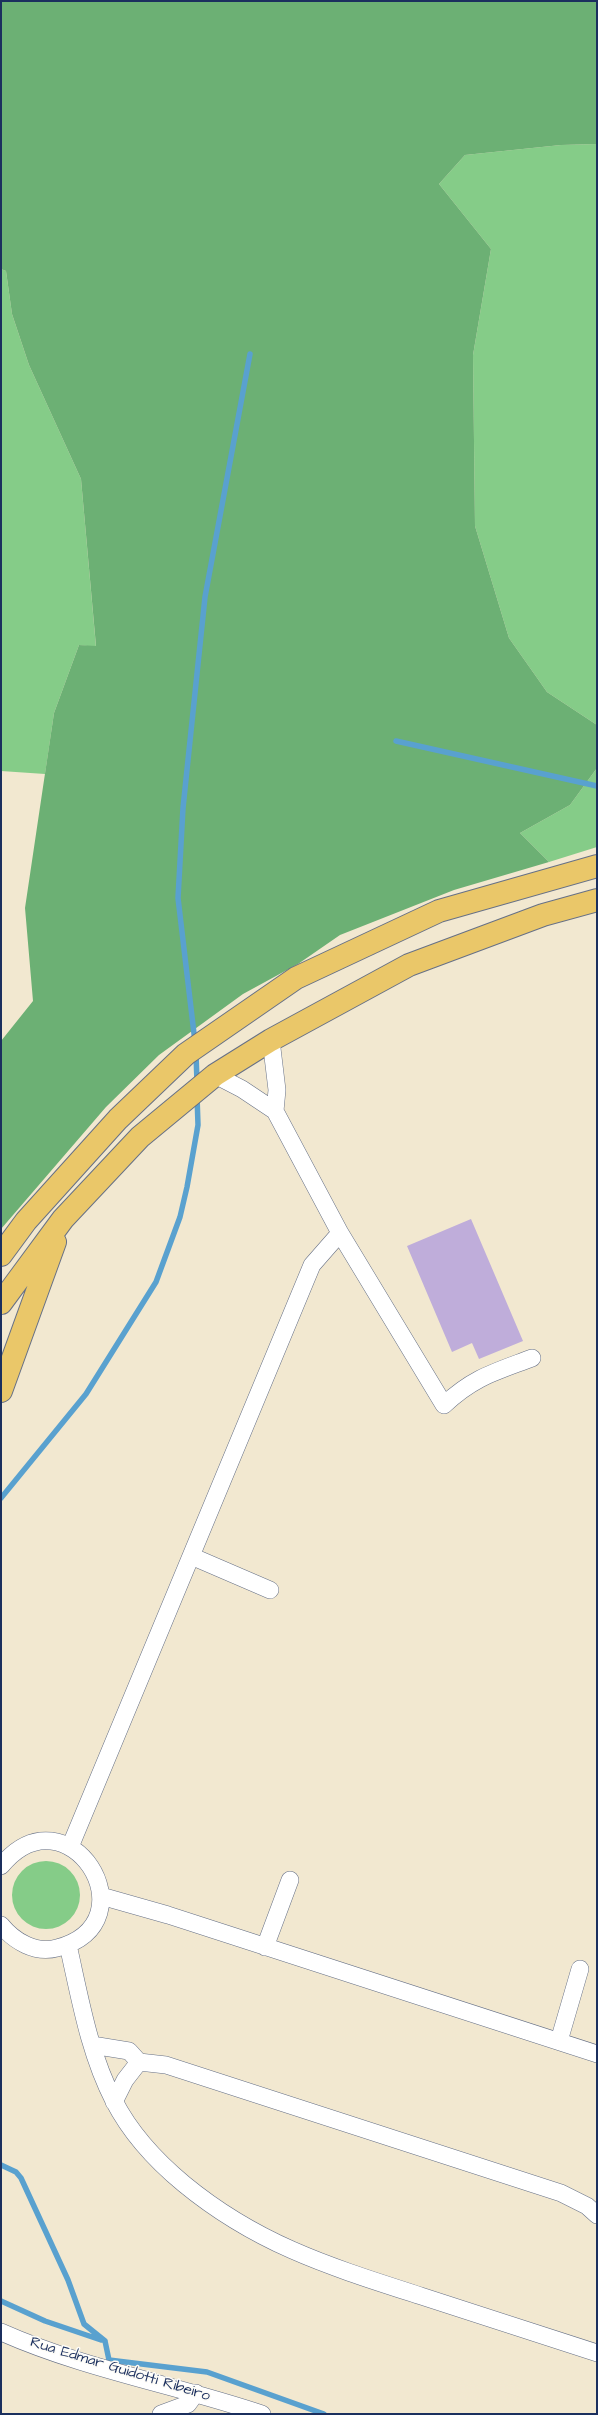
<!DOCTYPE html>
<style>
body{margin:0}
#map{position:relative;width:598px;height:2415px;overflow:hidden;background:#f2e8d0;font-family:"Architects Daughter",sans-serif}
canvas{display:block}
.frame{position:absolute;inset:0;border:2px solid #1b2f5e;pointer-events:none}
</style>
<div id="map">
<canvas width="598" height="2415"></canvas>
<div class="frame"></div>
</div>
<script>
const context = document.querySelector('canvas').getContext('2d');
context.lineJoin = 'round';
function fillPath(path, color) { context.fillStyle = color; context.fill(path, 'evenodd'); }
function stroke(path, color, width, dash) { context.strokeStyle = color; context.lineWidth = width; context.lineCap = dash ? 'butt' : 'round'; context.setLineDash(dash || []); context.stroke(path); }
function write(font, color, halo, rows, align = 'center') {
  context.font = font + ' "Architects Daughter",sans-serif'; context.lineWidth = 3; context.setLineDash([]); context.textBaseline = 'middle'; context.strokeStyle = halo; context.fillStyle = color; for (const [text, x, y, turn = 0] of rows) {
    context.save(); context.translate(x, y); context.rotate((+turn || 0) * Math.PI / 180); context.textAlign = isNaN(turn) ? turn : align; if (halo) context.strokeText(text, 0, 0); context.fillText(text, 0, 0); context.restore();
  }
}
fillPath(new Path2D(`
 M597 144V725L547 692 509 638 475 526 473 355 491 249 439 184 465 155 561 145Z
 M1 269 6 271 12 314 29 365 81 479 96 647 79 645 54 713 45 774 1 771Z
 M597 768V847L549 862 520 833 570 805Z
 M12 1895a34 34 0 1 1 68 0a34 34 0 1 1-68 0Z`), '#85cc88');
fillPath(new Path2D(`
 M1 1H597V144L561 145 465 155 439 184 491 249 473 355 475 526 509 638 547 692 597 725V768L570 805 520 833 549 862 454 890 340 935 298 964 243 994 159 1055 106 1107 1 1229V1041L33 1001 25 908 54 713 79 645 96 646 81 479 29 365 12 314 6 271 1 269Z`), '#6cb074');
stroke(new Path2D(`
 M396 741 597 786
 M195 1042 178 898 183 808 205 597 250 354
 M196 1054 197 1082
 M1 1498 86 1394 156 1282 180 1217 187 1187 198 1125 197 1096
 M1 2165 16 2172 21 2178 68 2280 84 2324 105 2341
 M1 2301 45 2321 101 2340
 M105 2341 109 2360 207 2372 324 2414`), '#59a1cf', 5.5);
fillPath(new Path2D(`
 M471 1219 523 1341 479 1359 472 1343 452 1352 407 1246Z`), '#bfadda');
const minor = new Path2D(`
 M271 1040 277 1090 275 1111
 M215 1075 242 1089 275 1111 340 1233 444 1405C474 1377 495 1372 532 1358
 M191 1556 270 1590
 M70 1847 312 1265 340 1233
 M1 1866C67 1785 155 1922 57 1948 35 1954 14 1941 1 1925
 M101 1896 168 1915 597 2054
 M68 1945C80 1998 89 2053 114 2101 131 2134 155 2160 184 2184 258 2245 331 2267 421 2296 480 2315 538 2334 597 2353
 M265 1947 290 1880
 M559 2041 580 1969
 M92 2045 129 2051 139 2062 166 2065 561 2193 587 2206 597 2215
 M114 2102 125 2080 139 2062
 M1 2332C84 2369 176 2385 262 2414
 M161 2414 188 2404 196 2393`);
const major = new Path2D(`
 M1 1255 26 1221 118 1119 186 1054 296 978 439 911 597 866
 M1 1303 63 1219 140 1137 215 1075 271 1040 409 965 543 915 597 900
 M1 1391 55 1242`);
stroke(minor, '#667086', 18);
stroke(major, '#667086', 24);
stroke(minor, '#fff', 17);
stroke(major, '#eac769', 22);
write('15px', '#1b2f5e', '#fdfcf7', [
 ["Rua Edmar Guidotti Ribeiro",120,2370,17]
]);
</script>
